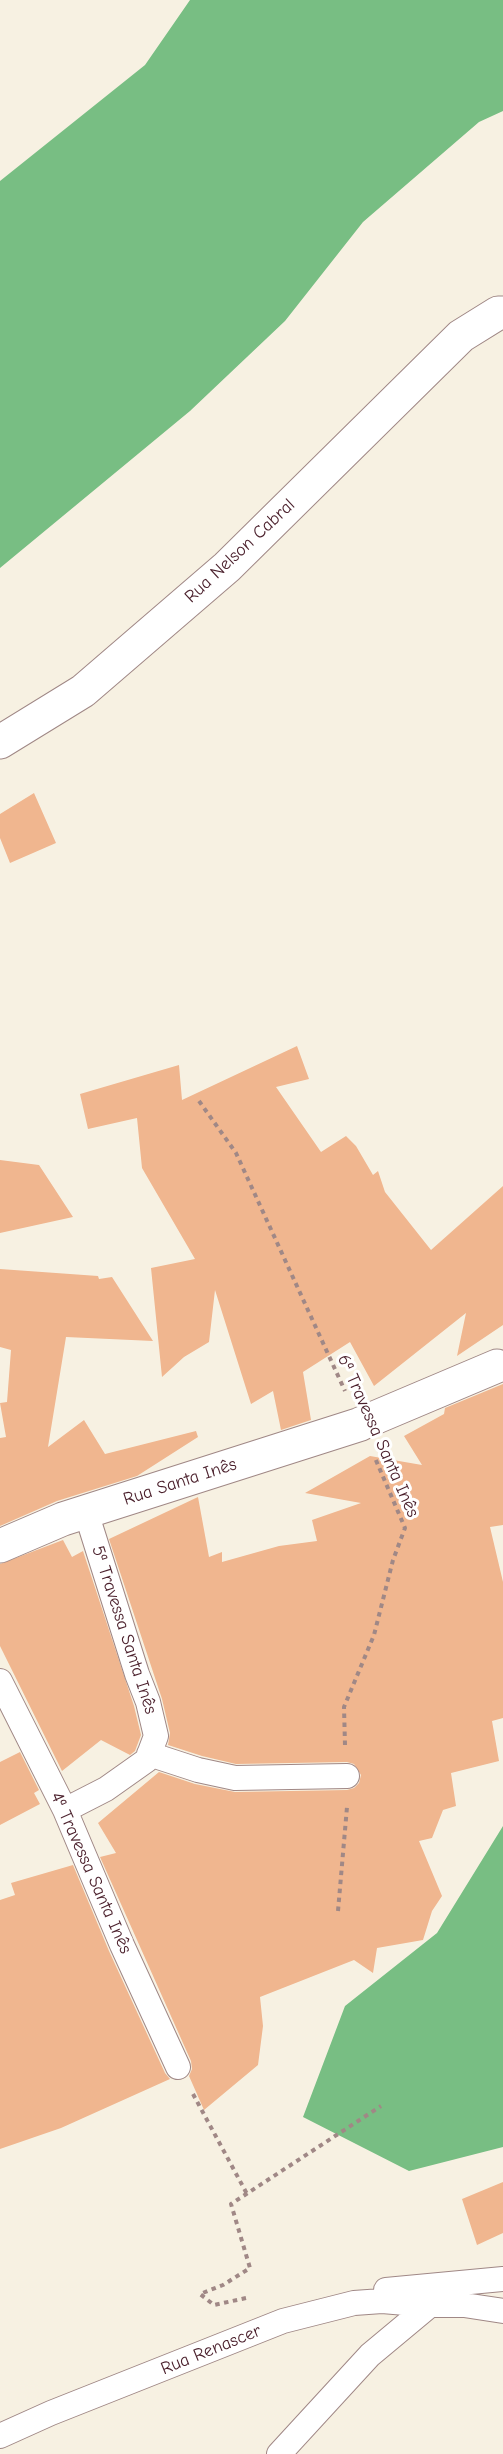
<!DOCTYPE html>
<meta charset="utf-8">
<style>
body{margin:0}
canvas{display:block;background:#f7f1e2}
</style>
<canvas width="503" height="2454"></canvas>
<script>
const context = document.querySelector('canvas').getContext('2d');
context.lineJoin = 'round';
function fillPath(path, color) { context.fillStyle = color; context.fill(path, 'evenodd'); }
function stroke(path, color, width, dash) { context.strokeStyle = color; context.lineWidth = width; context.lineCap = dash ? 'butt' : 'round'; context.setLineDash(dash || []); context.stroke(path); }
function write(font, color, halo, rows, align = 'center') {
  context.font = font + ' "Comic Neue",sans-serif'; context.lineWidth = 6; context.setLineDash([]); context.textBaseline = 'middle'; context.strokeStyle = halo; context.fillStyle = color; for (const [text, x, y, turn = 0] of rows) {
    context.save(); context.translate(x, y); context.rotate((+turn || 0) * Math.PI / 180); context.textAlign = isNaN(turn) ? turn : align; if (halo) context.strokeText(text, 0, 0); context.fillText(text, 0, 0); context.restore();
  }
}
fillPath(new Path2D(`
 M190 0H503V111L479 122 363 222 285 321 190 411 0 568V181L145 65Z
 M503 1826V2147L409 2171 303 2117 345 2006 437 1933Z`), '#78be83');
fillPath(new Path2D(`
 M34 793 56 843 10 863 0 838V814Z
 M297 1046 309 1079 276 1087 321 1152 346 1136 356 1146 373 1175 378 1171 385 1192 431 1250 503 1186V1325L457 1356 466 1313 374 1386 350 1342 303 1372 311 1420 281 1430 273 1391 251 1404 215 1290 209 1342 184 1357 162 1377 151 1268 195 1259 142 1168 137 1118 88 1129 80 1094 179 1065 182 1100Z
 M0 1160 39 1165 73 1217 0 1233Z
 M0 1269 98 1276 99 1279 112 1277 153 1341 66 1337 48 1447 84 1420 105 1454 196 1431 198 1437 137 1476 57 1501 0 1526V1438L6 1437 0 1403 7 1402 11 1350 0 1347Z
 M503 1384V1525L490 1527 503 1582V1718L492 1721 499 1761 451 1773 456 1806 443 1810 432 1838 419 1841 442 1896 432 1911 423 1940 377 1948 373 1973 354 1960 260 1997 263 2026 258 2065 204 2110 189 2076 192 2069 191 2061 100 1857 116 1853 98 1823 159 1772 195 1784 235 1792 347 1790 354 1788 359 1783 361 1775 354 1764 347 1762 236 1764 202 1756 168 1745 170 1733 162 1699 109 1539 198 1497 209 1557 222 1552V1562L279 1546 317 1541 312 1520 361 1503 305 1493 370 1456 422 1465 404 1436 444 1414 445 1408Z
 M63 1540 72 1557 83 1551 134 1706 141 1735 135 1751 130 1755 101 1740 62 1771 0 1646V1564Z
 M20 1752 39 1790 34 1793 40 1804 0 1825V1762Z
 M73 1865 109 1951 165 2073 170 2079 61 2128 0 2149V1900L15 1895 11 1883Z
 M503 2182V2233L477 2245 462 2199Z`), '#f0b68f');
const lane = new Path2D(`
 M0 1681 65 1810 122 1945 178 2067
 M149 1754 198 1770 235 1778 347 1776
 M65 1810 106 1789 147 1760 156 1736 148 1702 137 1674 86 1512
 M386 2290 503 2279
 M0 2436 51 2413 283 2321 354 2303 382 2301 430 2305
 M279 2454 370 2355 430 2305H464L503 2311`);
const street = new Path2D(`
 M0 742 83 691 227 567 461 336 498 313H503
 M360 1424 497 1366
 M0 1546 63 1519 361 1424`);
stroke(lane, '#a08886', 26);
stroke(street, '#a08886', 35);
stroke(new Path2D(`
 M199 1101 236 1153 345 1391
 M345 1745 344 1707 374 1635 393 1560 405 1528 375 1458
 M338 1911 347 1807
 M193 2094 247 2194
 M246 2298 214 2305 200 2294 223 2285 250 2268 231 2204 381 2106`), '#a08886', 4, [4.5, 4.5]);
stroke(lane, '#fff', 24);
stroke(street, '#fff', 33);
write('18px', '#4a1f2b', '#fff', [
 ["Rua Nelson Cabral",240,551,-43],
 ["6ª Travessa Santa Inês",378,1436,66],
 ["Rua Santa Inês",180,1482,-18],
 ["5ª Travessa Santa Inês",124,1630,72],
 ["4ª Travessa Santa Inês",91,1873,66],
 ["Rua Renascer",211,2350,-22]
]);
</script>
